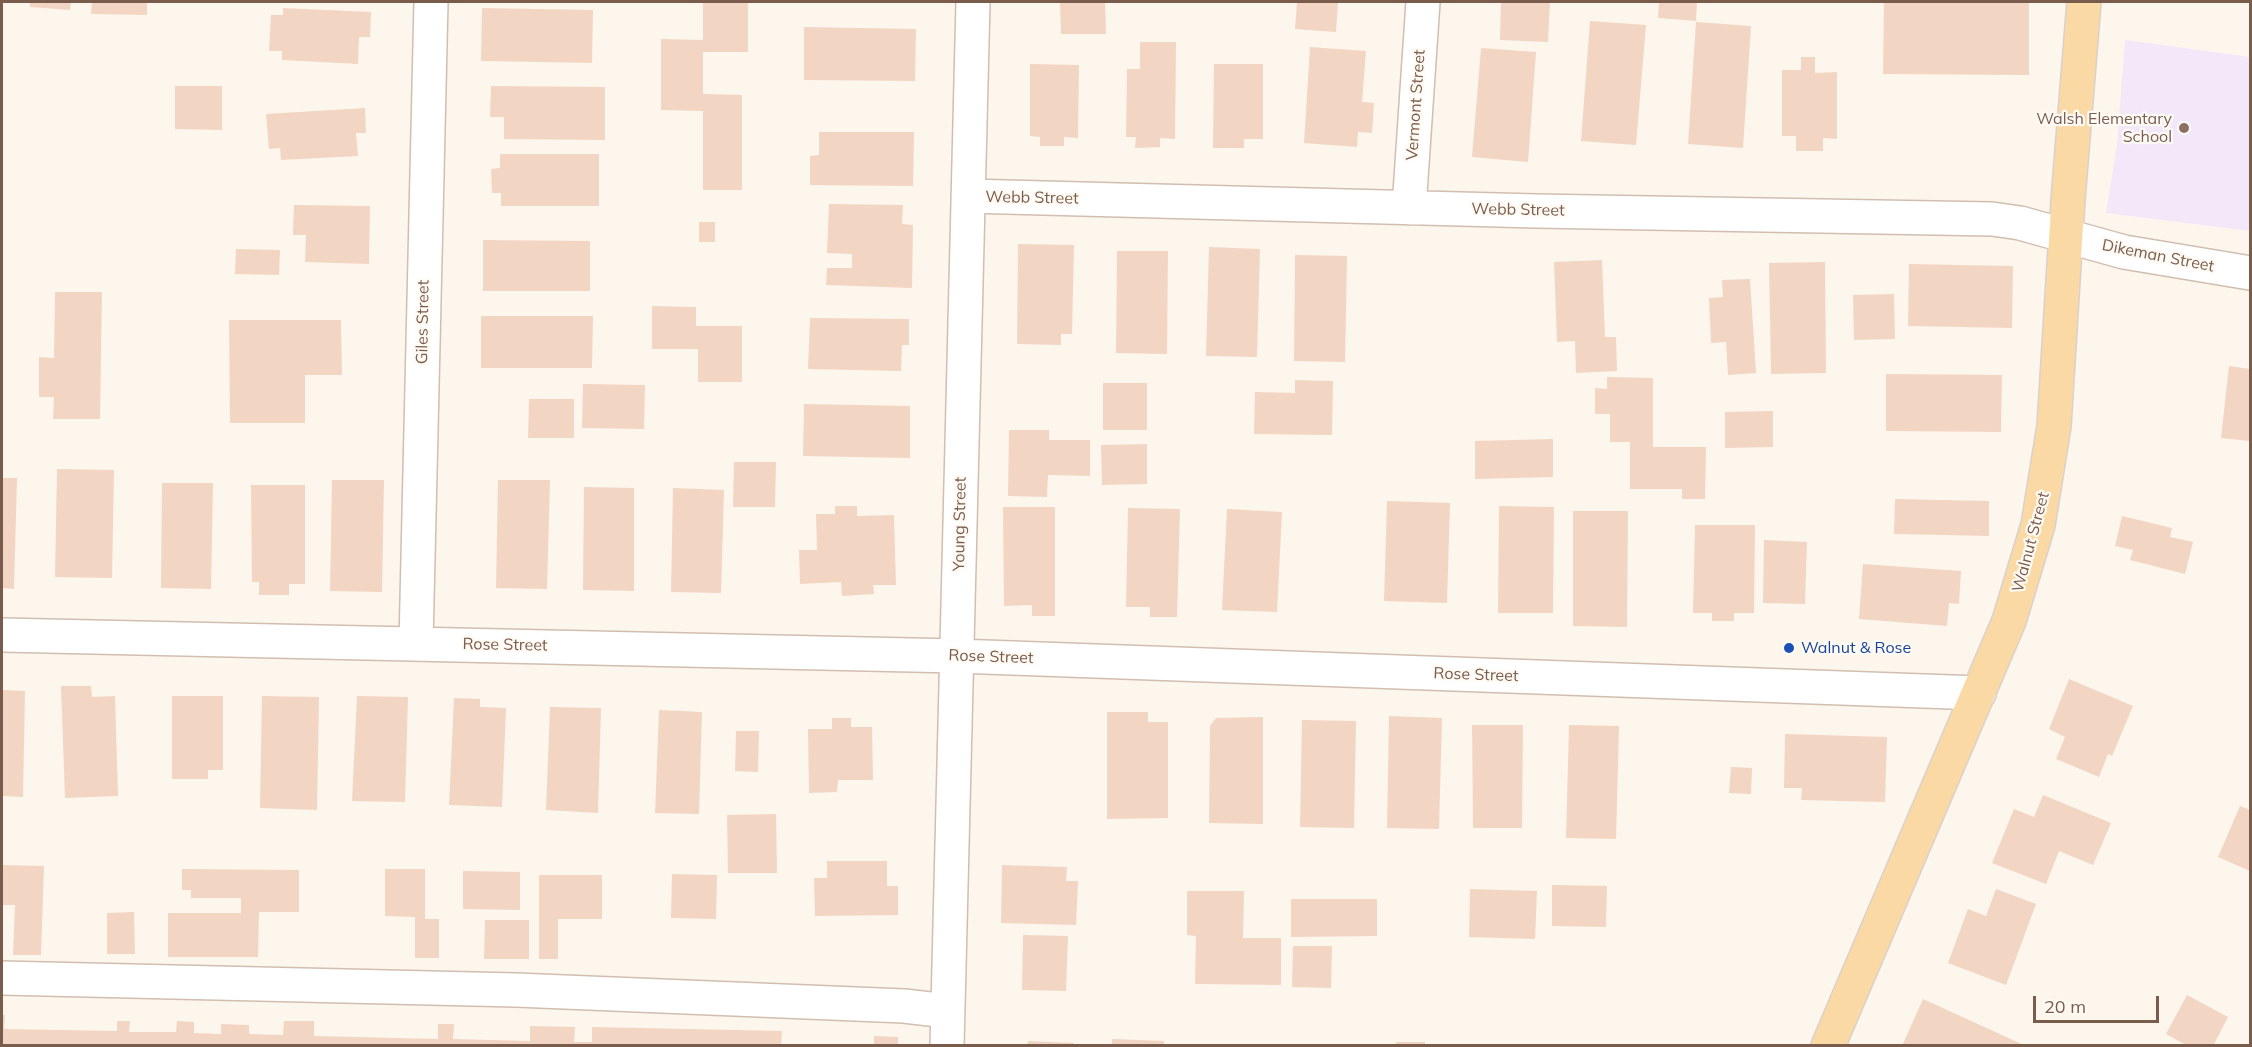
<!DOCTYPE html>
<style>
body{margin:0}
#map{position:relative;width:2252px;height:1047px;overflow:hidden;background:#fdf6ec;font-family:Mulish,sans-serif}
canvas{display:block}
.frame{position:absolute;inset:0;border:3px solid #7a5c4d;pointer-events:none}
.scale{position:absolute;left:2033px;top:996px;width:126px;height:27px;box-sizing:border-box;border:3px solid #7a5c4d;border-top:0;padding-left:8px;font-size:18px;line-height:21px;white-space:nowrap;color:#7a5c4d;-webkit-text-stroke:4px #fffaf3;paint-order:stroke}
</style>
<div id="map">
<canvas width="2252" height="1047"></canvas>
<div class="frame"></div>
<div class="scale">20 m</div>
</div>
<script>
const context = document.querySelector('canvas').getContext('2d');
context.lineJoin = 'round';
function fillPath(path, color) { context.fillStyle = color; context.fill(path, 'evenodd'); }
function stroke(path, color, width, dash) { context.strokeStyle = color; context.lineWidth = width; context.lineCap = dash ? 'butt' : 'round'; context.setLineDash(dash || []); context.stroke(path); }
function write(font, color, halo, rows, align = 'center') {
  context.font = font + ' Mulish,sans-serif'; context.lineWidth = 4.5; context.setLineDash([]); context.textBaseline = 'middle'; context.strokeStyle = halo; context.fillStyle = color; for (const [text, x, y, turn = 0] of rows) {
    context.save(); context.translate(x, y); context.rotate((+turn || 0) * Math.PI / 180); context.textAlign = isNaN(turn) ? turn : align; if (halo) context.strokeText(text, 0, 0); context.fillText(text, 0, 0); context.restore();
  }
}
fillPath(new Path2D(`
 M2125 40 2250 57V231L2106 213 2117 144Z`), '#f3e8fa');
fillPath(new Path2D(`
 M30 2H71L70 10 30 7Z
 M92 2H147V15L91 14Z
 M703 2H748V52H703V94L742 95V190H703V111L661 110V39L703 40Z
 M1060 2H1105L1106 34H1061Z
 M1297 2H1338L1336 32 1295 29Z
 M1501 2H1550L1548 42 1500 40Z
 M1659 2H1697L1696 21 1658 18Z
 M1884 2H2029V75L1883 74Z
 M283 8 371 12 370 37H359L358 64 282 60V51H269L271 15H283Z
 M482 8 593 10 592 63 481 61Z
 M1590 21 1646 25 1636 145 1581 141Z
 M1696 22 1751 26 1743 148 1688 144Z
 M804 27 916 29 915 81 804 80Z
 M1140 42H1176L1175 139 1160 138V147L1135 148 1136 137H1126L1127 69H1140Z
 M1310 47 1366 51 1362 102 1374 103 1372 133 1358 132 1357 147 1304 143Z
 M1481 48 1536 52 1528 162 1472 157Z
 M1801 57H1815V73L1837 72V139L1823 138V151H1796V136H1782V70H1801Z
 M1030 64 1079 65 1078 138 1064 137V146H1040V137L1030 136Z
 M1214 64H1263V139H1244V148H1213Z
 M175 86H222V130L175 129Z
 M491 86 605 87V140L504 139V117H490Z
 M365 108 366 133H356L358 156 281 160 280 148 269 149 266 114Z
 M819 132H914L913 186 810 185V156L819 155Z
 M500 154H599V206H501V193H492L491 169 500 168Z
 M829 204 903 205 902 224 913 225 912 288 826 285 827 268H852V254L827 253Z
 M294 205 370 206 369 264 305 262 306 235H293Z
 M699 222H715V242H699Z
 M483 240 590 241V291H483Z
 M1018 244 1074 245 1072 334H1061V345L1017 344Z
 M1209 247 1260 249 1257 357 1206 356Z
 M236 249 280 250 279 275 235 274Z
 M1117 251H1168L1167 354 1116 353Z
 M1295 255 1347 256 1345 362 1294 361Z
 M1602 260 1605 337H1616L1617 371 1576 373 1575 341 1557 342 1554 262Z
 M1825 262 1826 373 1771 374 1769 263Z
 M1909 264 2013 266 2012 328 1908 326Z
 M1750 279 1756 373 1728 375 1726 342 1711 343 1709 298 1723 297 1722 280Z
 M55 292H102L100 419H53L54 397H39V357L54 358Z
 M1894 294 1895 339 1854 340 1853 295Z
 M652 306 696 307V326H742V382H698V349H652Z
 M481 316H593L592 368H481Z
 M810 318 909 319V345H902L901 371 808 369Z
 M229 320H341L342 375H305V423H230Z
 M2229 366 2250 369V441L2221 438Z
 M1886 374 2002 375 2001 432 1886 431Z
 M1607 377 1653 378V447H1706L1705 499H1682V489H1630V442H1610V414H1595V388L1607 389Z
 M1295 380 1333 381 1332 435 1254 434 1255 392 1295 393Z
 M1103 383H1147V430H1103Z
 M583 384 645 385 644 429 582 428Z
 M529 399H574V438H528Z
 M804 404 910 406V458L803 456Z
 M1773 411V447L1725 448V412Z
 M1009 430H1049V440H1090V476L1048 475 1047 497 1008 496Z
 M1553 439V477L1475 479V441Z
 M1147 444V484L1102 485 1101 445Z
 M734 462H776L775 507H733Z
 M57 469 114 470 112 578 55 577Z
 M2 478H17L14 589 2 588Z
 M332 480H384L382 592 330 591Z
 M498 480H550L547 589 496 588Z
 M162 483H213L211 589 161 588Z
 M251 485H305V584H289V595H259V582H252Z
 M584 487 634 488V591L583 590Z
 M673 488 724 490 721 593 671 592Z
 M1895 499 1989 501V536L1894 534Z
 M1387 501 1450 503 1447 603 1384 601Z
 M835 506H857V516L894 515 896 585H873L874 594 842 596 841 582 800 584 799 550H817L816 514H835Z
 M1499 506 1554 507 1553 613H1498Z
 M1003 507H1055V616H1032V605L1004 606Z
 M1128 508 1180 509 1177 617H1150V607H1126Z
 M1227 509 1282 512 1277 612 1222 610Z
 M1573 511H1628L1627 627 1573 626Z
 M2122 516 2172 528 2170 537 2193 542 2185 574 2130 560 2133 550 2115 546Z
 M1695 525H1755L1754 613H1734V621H1712V613H1693Z
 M1764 540 1807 542 1805 604 1763 603Z
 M1863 564 1961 571 1959 604 1949 603 1947 626 1859 619Z
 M2069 679 2133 706 2112 756 2108 754 2099 777 2056 759 2065 737 2049 729Z
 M61 686H91L92 697 115 696 118 796 65 798Z
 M2 690 25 691 23 797 2 796Z
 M172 696H223V770H208V779H172Z
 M262 696 319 697 317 810 260 808Z
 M357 696 408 697 405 802 352 801Z
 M454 698 480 699V707L506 708 502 807 449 805Z
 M550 707 601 708 598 813 546 810Z
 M659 710 702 712 699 814 655 813Z
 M1107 712H1148V722H1168V818L1107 819Z
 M1389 716 1442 718 1439 829 1387 828Z
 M1263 717V824L1209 823 1210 726 1216 718Z
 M832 718H851V727H872L873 780H838L837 792 809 793 808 729H832Z
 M1302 720 1356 721 1354 828 1300 827Z
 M1472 725H1523L1522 828H1473Z
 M1569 725 1619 726 1616 839 1566 838Z
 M736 731H759L758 772 735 771Z
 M1785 734 1887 737 1885 802 1801 800 1802 788H1784Z
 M1731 767 1752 768 1751 794 1729 793Z
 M2043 795 2111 823 2093 865 2059 851 2046 884 1992 863 2014 809 2034 817Z
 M2240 806 2250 810V871L2218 857Z
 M776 814 777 873H728L727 815Z
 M827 861H887V886H898V915L815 916 814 878H827Z
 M2 865 44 866 41 955H13L15 905H2Z
 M1002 865 1067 867 1066 881H1078L1076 925 1001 923Z
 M182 869 299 870V912H259L258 957H168V913H241V898H191V890H182Z
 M385 869H425V919H439V958H415V917L385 916Z
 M463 871 520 872V910L463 909Z
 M672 874 717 875 716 919 671 918Z
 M539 875H602V919H558V959H539Z
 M1552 885 1607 886 1606 927 1552 926Z
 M1470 889 1537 891 1535 939 1469 937Z
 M1996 889 2036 904 2006 985 1948 963 1968 909 1986 916Z
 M1187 891H1244L1243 938H1281V985L1195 984 1196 936 1187 935Z
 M1291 899H1377V936L1291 937Z
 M134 912 135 954H107V913Z
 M485 920H529V959H484Z
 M1023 935 1068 936 1066 991 1022 990Z
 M1293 946H1332L1331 988 1292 987Z
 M2187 995 2228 1017 2213 1046H2188L2166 1034Z
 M1923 999 2026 1046H1902Z
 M2 1015H5L4 1029 117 1031V1021H130L129 1032H176L177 1021 194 1022V1033L221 1034V1024L249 1025V1034L283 1035 284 1021H314V1036L438 1039V1024H454L453 1039 530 1041V1026L575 1027 574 1042H592V1027L782 1031 781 1046H2Z
 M874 1036 898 1037V1046H874Z
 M1112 1039 1164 1041V1046H1112Z
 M1028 1041 1074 1043V1046H1027Z
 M1395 1042H1425V1046H1399Z`), '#f3d5c3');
const minor = new Path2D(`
 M968 196 1536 211 1992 219 2020 223 2124 252 2250 273
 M1409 208 1423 2
 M2 635 957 656 1979 693
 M416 643 431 2
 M2 978 516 990 904 1006 947 1011
 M947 1046 973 2`);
const major = new Path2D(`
 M1828 1046 2009 621 2038 525 2054 426 2068 200 2084 2`);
stroke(minor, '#d1beb0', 36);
stroke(major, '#dad1cd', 36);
stroke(minor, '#fff', 33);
stroke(major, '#fbd9a5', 33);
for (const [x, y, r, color] of [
 [2184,128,6,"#8d6e63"],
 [1789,648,6,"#1a4fb4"]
]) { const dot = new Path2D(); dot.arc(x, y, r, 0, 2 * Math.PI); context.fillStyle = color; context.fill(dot); stroke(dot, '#fffaf3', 2); }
write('16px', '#7a5c4d', '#fffaf3', [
 ["Vermont Street",1416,105,-86],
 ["Webb Street",1032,198,1],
 ["Webb Street",1518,210,1],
 ["Dikeman Street",2158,256,11],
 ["Giles Street",423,322,-89],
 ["Young Street",960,524,-89],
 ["Walnut Street",2031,542,-75],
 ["Rose Street",505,645,1],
 ["Rose Street",991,657,2],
 ["Rose Street",1476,675,2]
]);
write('16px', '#785e54', '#fffaf3', [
 ["Walsh Elementary",2172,119],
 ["School",2172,137]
], 'right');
write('16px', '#164399', '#fffaf3', [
 ["Walnut & Rose",1801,648]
], 'left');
</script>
